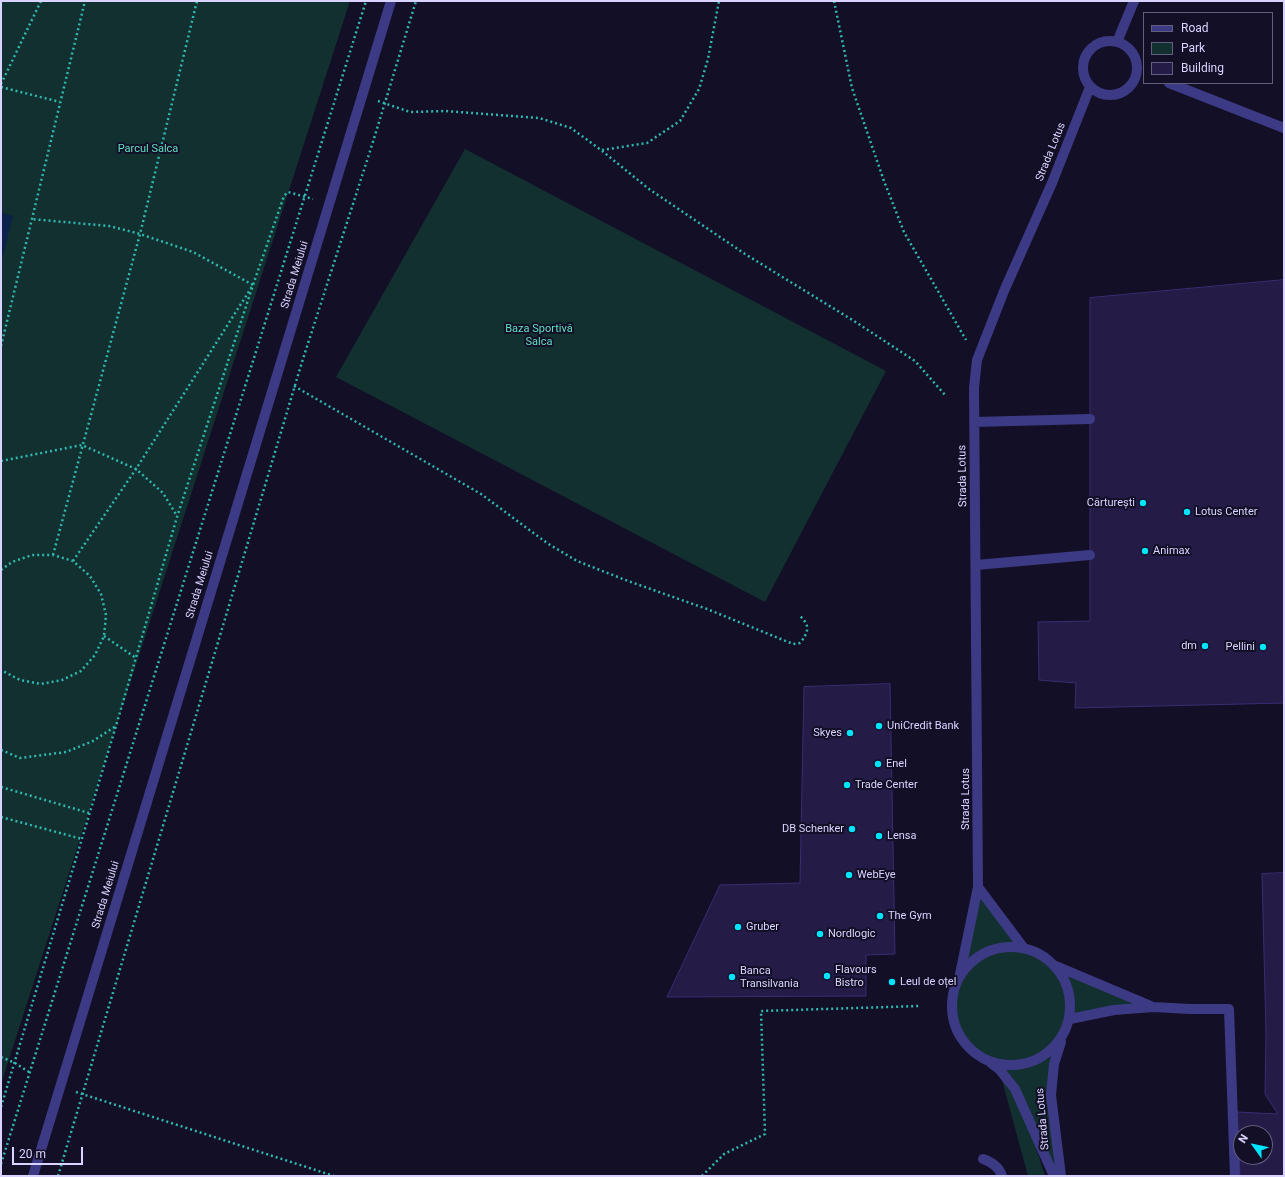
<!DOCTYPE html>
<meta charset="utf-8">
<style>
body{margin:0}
#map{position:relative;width:1285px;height:1177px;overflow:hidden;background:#130f26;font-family:Roboto,sans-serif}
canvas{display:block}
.frame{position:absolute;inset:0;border:2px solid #d9d4ff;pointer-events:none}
.legend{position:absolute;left:1143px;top:12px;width:130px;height:72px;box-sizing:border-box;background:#130f26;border:1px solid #625e7d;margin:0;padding:5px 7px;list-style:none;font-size:12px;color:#d9d4ff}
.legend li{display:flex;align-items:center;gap:8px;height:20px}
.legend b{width:20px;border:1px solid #625e7d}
.north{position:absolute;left:1233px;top:1125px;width:40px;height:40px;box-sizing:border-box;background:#130f26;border:1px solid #625e7d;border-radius:50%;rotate:303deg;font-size:11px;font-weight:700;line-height:16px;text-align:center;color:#d9d4ff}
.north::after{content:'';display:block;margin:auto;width:14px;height:18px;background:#00e5ff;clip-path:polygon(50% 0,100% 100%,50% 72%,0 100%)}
.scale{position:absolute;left:12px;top:1147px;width:71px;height:18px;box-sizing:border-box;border:2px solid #d9d4ff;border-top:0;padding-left:5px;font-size:12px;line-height:14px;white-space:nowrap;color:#d9d4ff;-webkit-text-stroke:3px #130f26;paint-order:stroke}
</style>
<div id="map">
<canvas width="1285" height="1177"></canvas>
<div class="frame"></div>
<ul class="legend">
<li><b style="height:5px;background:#3d3a85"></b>Road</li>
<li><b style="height:11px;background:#12302f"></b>Park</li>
<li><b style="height:11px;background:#241b47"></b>Building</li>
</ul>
<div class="north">N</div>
<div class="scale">20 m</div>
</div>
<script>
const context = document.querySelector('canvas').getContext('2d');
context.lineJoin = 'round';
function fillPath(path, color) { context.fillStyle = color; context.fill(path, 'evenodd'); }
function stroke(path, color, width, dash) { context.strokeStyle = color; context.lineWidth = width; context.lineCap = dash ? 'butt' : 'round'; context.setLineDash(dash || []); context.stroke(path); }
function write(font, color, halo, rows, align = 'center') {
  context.font = font + ' Roboto,sans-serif'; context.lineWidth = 4; context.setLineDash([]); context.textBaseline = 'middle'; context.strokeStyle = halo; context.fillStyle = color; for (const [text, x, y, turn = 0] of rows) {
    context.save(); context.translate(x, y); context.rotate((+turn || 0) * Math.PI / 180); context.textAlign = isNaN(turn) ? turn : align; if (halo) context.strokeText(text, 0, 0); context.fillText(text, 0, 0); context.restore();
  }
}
fillPath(new Path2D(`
 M1 1H350L1 1084Z
 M465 149 886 371 765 602 336 377Z
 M978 887 1023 947 1041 954 1055 966 1153 1007 1070 1019 1062 1037 1054 1064 1061 1176H1054L1026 1116 1045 1176H1028L999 1069C992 1064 985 1060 978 1055 950 1037 947 1003 960 974Z`), '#12302f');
fillPath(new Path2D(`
 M1 212 13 216 1 263Z`), '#0c2248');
const building = new Path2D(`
 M1284 280V703L1075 708 1076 683 1039 680 1038 622 1090 621V298Z
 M890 684 895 954 866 955V996L667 997 720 885 800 883 804 687Z
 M1284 873V1176H1240L1237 1112 1278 1114 1265 1094 1266 1033 1262 874ZM1241 1133H1265V1157H1241Z`);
fillPath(building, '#241b47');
stroke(building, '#3b2d73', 1);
stroke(new Path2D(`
 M834 1 852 88 884 181 904 232 966 340
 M1 84 41 1
 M1 87 60 102
 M378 101 410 112 446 111 539 118 571 128 601 150 649 189 745 254 854 321 915 361 946 396
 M602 150 647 143 680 121 699 89 708 59 719 1
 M1 346 85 1
 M294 386 481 494 547 543 577 561 628 581 707 609 793 644 800 643C808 633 811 626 800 616
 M1 461 82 445 136 469 163 493 177 516
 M53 555 140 234 197 1
 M73 561 136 469 253 285 284 196 288 192 313 199
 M1 570 12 562 32 555H53L73 561 90 576 101 594 106 615 104 636 95 655 81 671 62 680 41 684 20 680 1 670
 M104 636 136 658
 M1 750 20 758 66 752 93 741 116 726
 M1 787 89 813
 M1 817 82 839
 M1 1057 15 1063 29 1072
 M76 1092 334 1176
 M1 1107 116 726 177 517 253 285 193 252 140 234 109 226 31 219
 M1 1164 366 1
 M58 1176 302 362 372 145 416 1
 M702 1176 724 1154 765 1134 761 1011 920 1006`), '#2fb8b0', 2.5, [2, 3]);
stroke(new Path2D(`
 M1083 68a27 27 0 1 1 54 0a27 27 0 1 1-54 0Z
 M1117 42 1134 1
 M1169 83 1284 128
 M974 422 1090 419
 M976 565 1090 555
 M978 887 1023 947
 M952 1006a59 59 0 1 1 118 0a59 59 0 1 1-118 0Z
 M1056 966 1151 1006
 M960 974 978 887 974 388 977 360 1004 291 1052 183 1090 87
 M1070 1019 1114 1010 1153 1007 1190 1009H1229L1235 1176
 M1061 1042 1054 1064 1051 1095 1061 1176
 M991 1063 999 1069 1015 1089 1054 1176
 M983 1159C992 1162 999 1167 1002 1176
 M33 1176 391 1`), '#3d3a85', 10);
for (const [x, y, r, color] of [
 [1143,503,4,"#00e5ff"],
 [1187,512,4,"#00e5ff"],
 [1145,551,4,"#00e5ff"],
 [1205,646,4,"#00e5ff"],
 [1263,647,4,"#00e5ff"],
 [879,726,4,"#00e5ff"],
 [850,733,4,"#00e5ff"],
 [878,764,4,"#00e5ff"],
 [847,785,4,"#00e5ff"],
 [852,829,4,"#00e5ff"],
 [879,836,4,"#00e5ff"],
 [849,875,4,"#00e5ff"],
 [880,916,4,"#00e5ff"],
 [738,927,4,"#00e5ff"],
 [820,934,4,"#00e5ff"],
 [827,976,4,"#00e5ff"],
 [732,977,4,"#00e5ff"],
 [892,982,4,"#00e5ff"]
]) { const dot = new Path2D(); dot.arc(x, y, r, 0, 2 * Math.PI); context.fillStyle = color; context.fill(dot); stroke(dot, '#130f26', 1.5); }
write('11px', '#5fe0c0', '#130f26', [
 ["Parcul Salca",148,149],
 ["Baza Sportivă",539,329],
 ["Salca",539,342]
]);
write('11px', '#d9d4ff', '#130f26', [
 ["Strada Lotus",1051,152,-68],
 ["Strada Meiului",295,275,-73],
 ["Strada Lotus",963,476,-91],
 ["Strada Meiului",200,585,-73],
 ["Strada Lotus",966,799,-90],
 ["Strada Meiului",106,895,-73],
 ["Strada Lotus",1043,1119,-95]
]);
write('11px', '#d9d4ff', '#130f26', [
 ["Cărturești",1135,503,"right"],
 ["Lotus Center",1195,512],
 ["Animax",1153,551],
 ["dm",1197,646,"right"],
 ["Pellini",1255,647,"right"],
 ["UniCredit Bank",887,726],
 ["Skyes",842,733,"right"],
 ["Enel",886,764],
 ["Trade Center",855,785],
 ["DB Schenker",844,829,"right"],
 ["Lensa",887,836],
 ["WebEye",857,875],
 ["The Gym",888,916],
 ["Gruber",746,927],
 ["Nordlogic",828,934],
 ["Flavours",835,970],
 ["Bistro",835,983],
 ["Banca",740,971],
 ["Transilvania",740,984],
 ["Leul de oțel",900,982]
], 'left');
</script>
